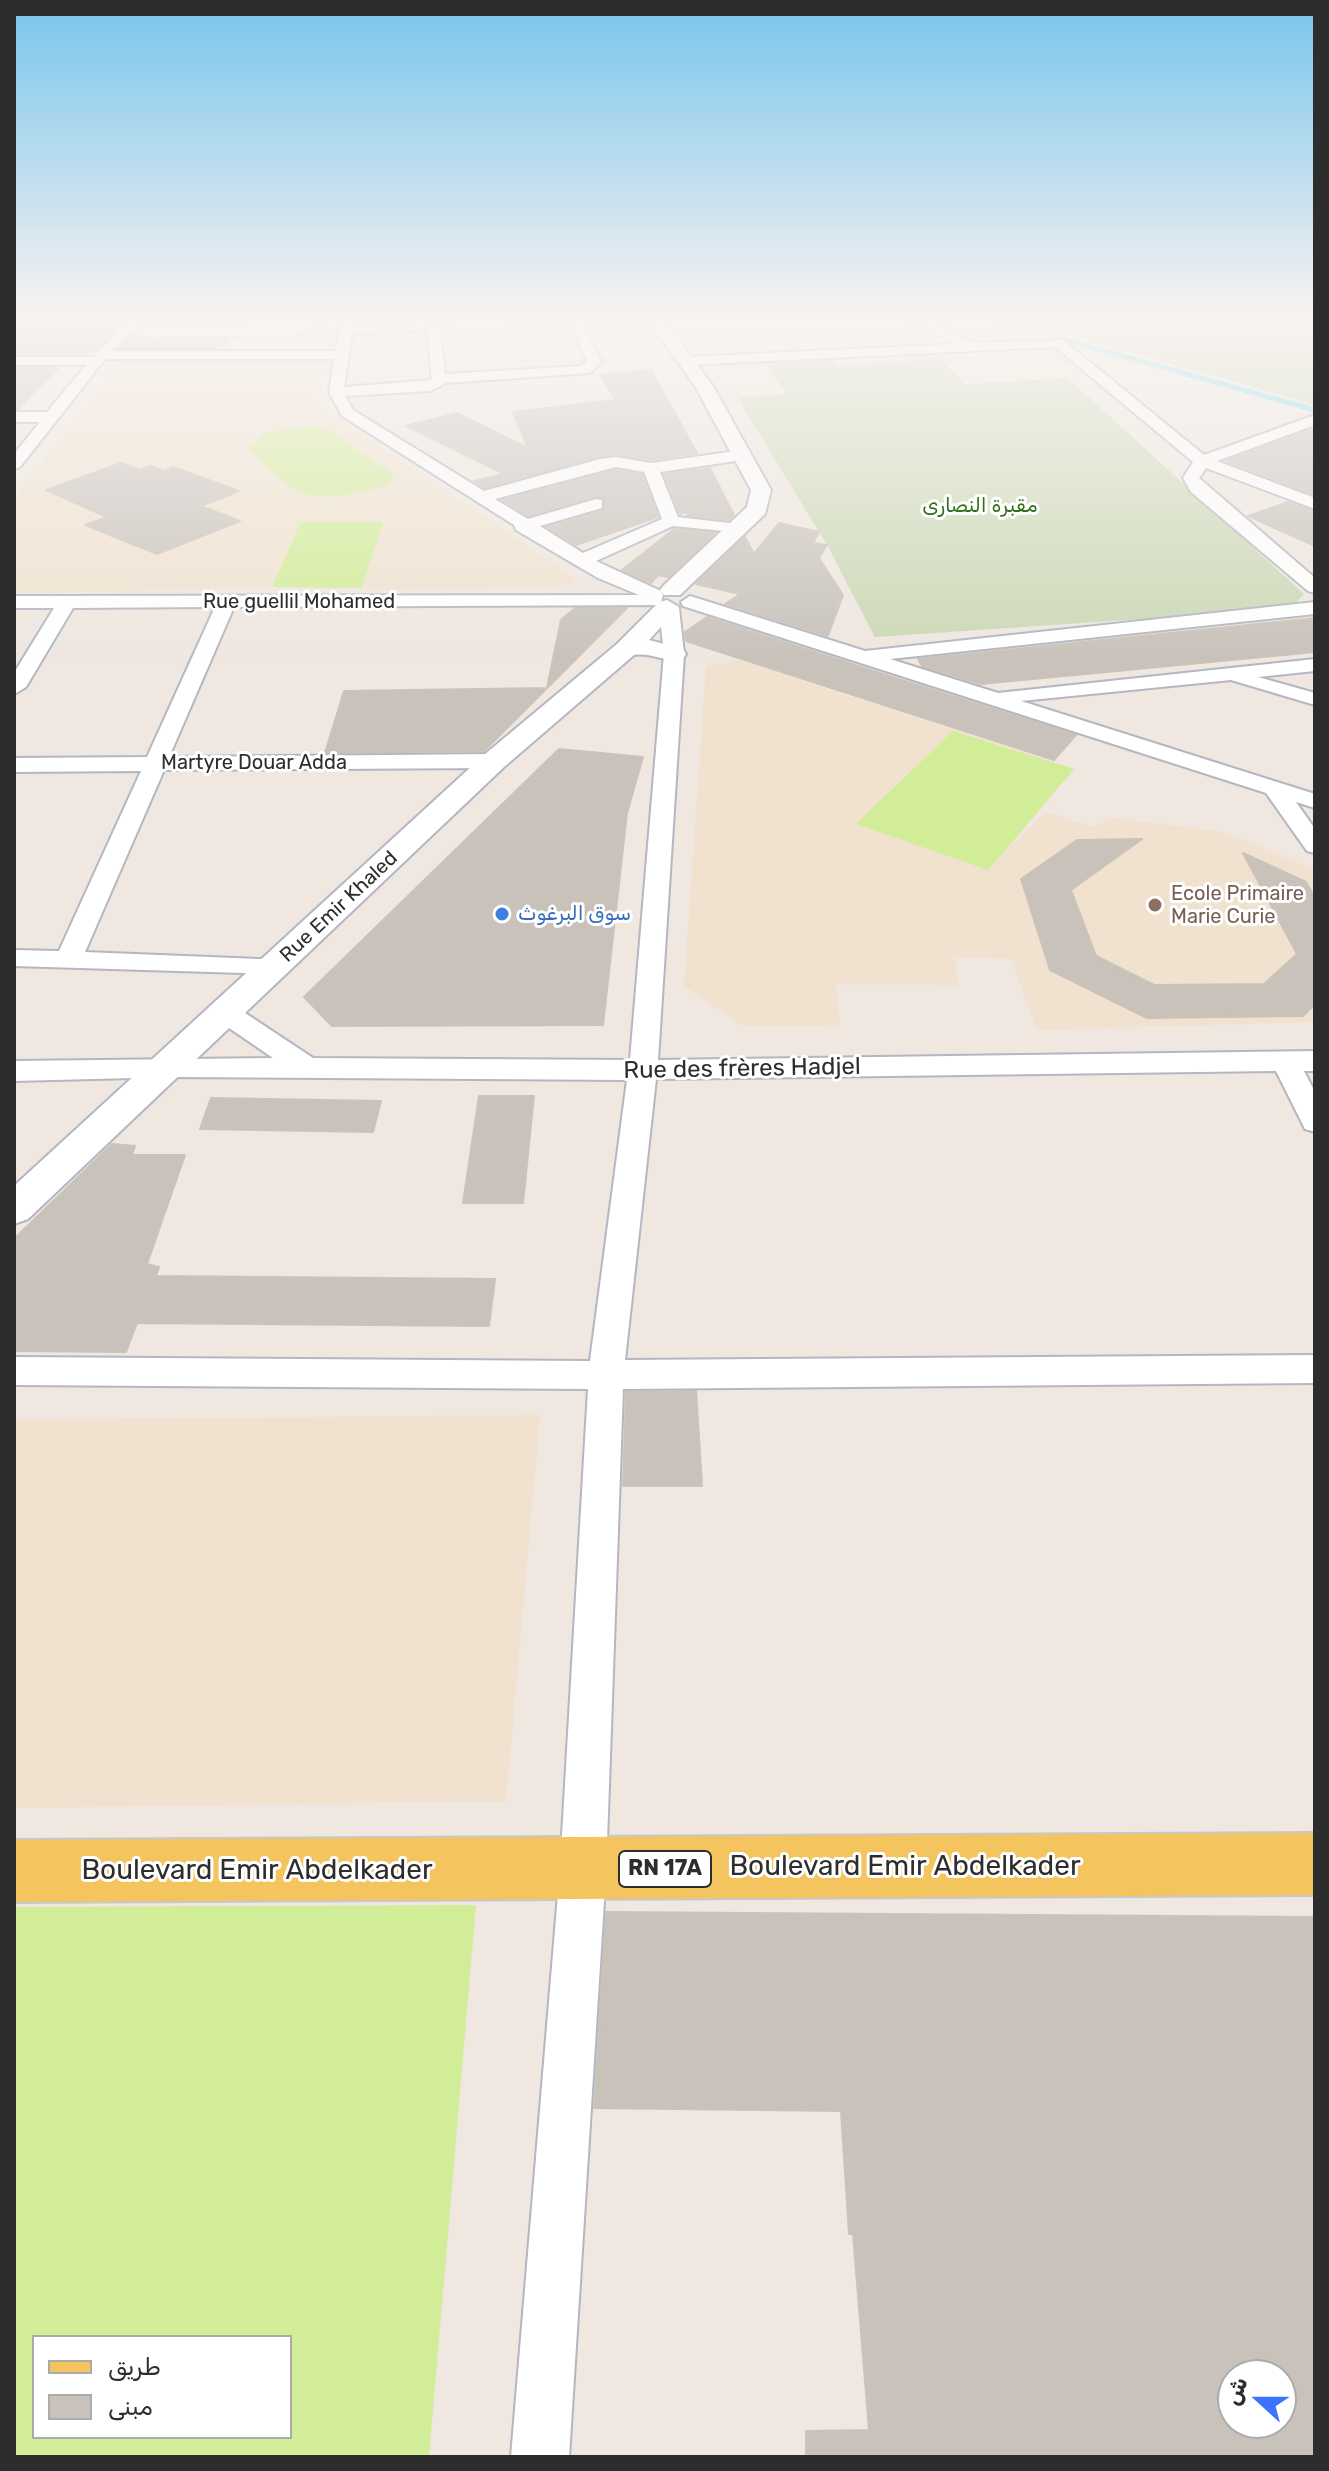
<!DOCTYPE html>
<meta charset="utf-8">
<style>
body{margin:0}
#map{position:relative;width:1329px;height:2471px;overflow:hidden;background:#efe7e0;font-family:Rubik,"Noto Naskh Arabic",sans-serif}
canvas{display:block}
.frame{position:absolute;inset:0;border:16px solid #2d2d2d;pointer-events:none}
.legend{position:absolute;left:32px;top:2335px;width:260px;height:104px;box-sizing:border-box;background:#fff;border:2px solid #ababab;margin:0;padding:10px 14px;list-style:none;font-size:24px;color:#2d2d2d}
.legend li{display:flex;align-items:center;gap:16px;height:40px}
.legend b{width:40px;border:2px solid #ababab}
.north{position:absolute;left:1217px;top:2359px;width:80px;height:80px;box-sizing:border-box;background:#fff;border:2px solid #ababab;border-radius:50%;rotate:291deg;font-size:22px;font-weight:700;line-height:32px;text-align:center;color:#2d2d2d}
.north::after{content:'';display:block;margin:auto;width:28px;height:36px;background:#3d73fe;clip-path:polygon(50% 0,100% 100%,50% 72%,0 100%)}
</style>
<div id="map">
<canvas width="1329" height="2471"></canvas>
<div class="frame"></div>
<ul class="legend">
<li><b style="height:10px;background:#f4c45f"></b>طريق</li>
<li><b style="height:22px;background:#c8c2bb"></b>مبنى</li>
</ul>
<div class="north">ش</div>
</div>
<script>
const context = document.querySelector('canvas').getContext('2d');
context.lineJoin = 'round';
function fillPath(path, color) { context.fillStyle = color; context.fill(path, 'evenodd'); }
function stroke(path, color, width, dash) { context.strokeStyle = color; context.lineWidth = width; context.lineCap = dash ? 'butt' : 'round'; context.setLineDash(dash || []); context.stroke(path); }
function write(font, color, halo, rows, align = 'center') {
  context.font = font + ' Rubik,"Noto Naskh Arabic",sans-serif'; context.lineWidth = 6; context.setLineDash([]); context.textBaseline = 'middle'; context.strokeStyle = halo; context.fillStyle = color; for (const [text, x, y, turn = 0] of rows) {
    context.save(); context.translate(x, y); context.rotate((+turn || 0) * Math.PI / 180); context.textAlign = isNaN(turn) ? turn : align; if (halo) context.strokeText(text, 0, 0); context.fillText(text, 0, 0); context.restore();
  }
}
fillPath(new Path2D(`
 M121 360 331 361 312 390 321 407 576 578 573 584 548 588 377 590 272 587 14 594V498Z
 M739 660 1074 769 1007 850 1046 812 1091 827 1113 818 1224 832 1315 870V1022L1037 1030 1011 959 954 957 959 985 836 984 840 1027 743 1026 684 986 706 667Z
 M540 1415 506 1801 14 1808V1420Z`), '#f0e2cf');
fillPath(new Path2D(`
 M1001 314H1315V405L1042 327Z
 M832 359 837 365 941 359 964 384 1068 378 1304 594 1296 603 1215 614 875 637 827 545 737 397 786 394 766 363Z`), '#cbd9b6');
fillPath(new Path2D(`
 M308 426 328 429 394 475 389 484C362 493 323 504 296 490 278 481 262 461 248 448L265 433Z
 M301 522H384L361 588 272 587Z
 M953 731 1074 769 988 870 856 824Z
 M476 1905 429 2457H14V1907ZM34 2337H290V2437H34Z`), '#d1ed97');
stroke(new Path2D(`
 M977 314 1037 331
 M1062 339 1315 410`), '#72dcf2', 5);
const building = new Path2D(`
 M28 314H132L96 350 83 354H14V325Z
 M152 314H246L166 316 160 318 159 326H146L137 332 147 340 228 339 222 348H119Z
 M14 368H58L18 409H14Z
 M651 370 697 453 651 460 616 454 600 456 484 488 474 481 504 474 406 426 457 413 528 448 513 412 615 400 601 375Z
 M1315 429V495L1226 461 1296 435Z
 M121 463 140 470 150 466 164 471 173 467 239 491 201 506 240 521 157 554 85 525 107 517 46 490Z
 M710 468 734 515 729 520 687 515 692 511 680 514 664 474Z
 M616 470 642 475 658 517 576 545 547 527 603 511 604 498 595 496 528 516 503 500Z
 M1288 502 1315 512V546L1248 516Z
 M779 523 819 532 813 543 827 545 819 558 843 595 828 636 725 604 740 594 696 584 745 537 754 554Z
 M674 529 715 533 668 577 658 575 651 583 622 570Z
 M575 608H627L547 688 561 620Z
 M707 617 886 675 1076 735 1054 760 686 641 685 632Z
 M1315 618V652L981 684 922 666 918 659Z
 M547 688 484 751 325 753 344 691Z
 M559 749 643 757 627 813 603 1025 332 1026 304 997Z
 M1142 839 1071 890 1096 956 1154 985 1264 984 1297 954 1243 853 1306 882 1315 898V1004L1303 1016 1147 1018 1050 970 1021 879 1077 840Z
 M479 1096H534L523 1203H463Z
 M211 1098 381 1101 373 1132 200 1129Z
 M112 1144 135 1146 132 1155H185L147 1264 159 1267 156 1276 495 1279 489 1326 137 1323 126 1352 14 1351V1239Z
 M696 1391 702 1486H623L626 1392Z
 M606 1912 1315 1917V2457H806V2431L869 2430 853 2234H849L841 2111 594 2108ZM1233 2375H1281V2423H1233Z`);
fillPath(building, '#c8c2bb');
stroke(building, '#cbc3b9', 2);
const minor = new Path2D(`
 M14 314H23L14 321Z
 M136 314H149L112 351H336L339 330 336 314H348L352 326 658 314V319L653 320 583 323 601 362 590 373 446 383 430 391 345 396 353 410 484 491 600 459 616 457 651 463 743 450 751 455 743 460 660 472 678 517 738 524 744 525V533L673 526 596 561 661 591 663 595 660 605 234 607 169 757 494 754 505 761 494 768 164 770 85 952 284 960 288 966 284 972 275 974 14 966V950L59 951 141 771 14 772V758L147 757 215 607 73 608 26 687 16 693 14 673 54 608H14V596L639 595 598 578 516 530 514 525 342 416 329 392 334 359H105L20 467 14 469V454L40 422H14V412H47L86 365H14V357H93ZM570 324 587 361 581 366 445 374 440 330ZM427 330 432 380 344 387 352 334ZM616 467 644 472 662 519 583 553 540 526 602 508V500L596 499 528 519 495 499Z
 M899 314H915L974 343 1063 340 1204 455 1315 415V425L1217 461 1315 498V509L1206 468 1199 478 1315 578V593L1308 591 1191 492 1183 478 1193 462 1055 347 686 365 679 361 686 357 956 344Z
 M304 318 322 325 299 335 147 337 140 333 147 329 300 326H162V320L167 319Z
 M690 596 865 651 1315 602V614L890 659 998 693 1315 659V671L1258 677 1315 693V705L1231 680 1021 701 1315 794V808L1296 802 1315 829V853L1307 851 1266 793 683 606 681 602Z
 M669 602 679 608 684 654 658 1060 1315 1051V1071H1304L1315 1092V1132L1305 1129 1276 1071 656 1079 625 1360 1315 1355V1383L623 1389 606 1870 569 2457H511L560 1870 588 1389 14 1385V1357L590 1361 627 1080 175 1077 14 1081V1061L273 1058 216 1019 212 1013 216 1007H236L313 1058 630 1060 664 654 659 608Z`);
const tertiary = new Path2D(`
 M644 314H660L713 386 771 490 765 514 680 595H664L660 590 664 585 747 507 751 490 695 386Z
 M667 600 679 607 649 640 683 649 686 654 683 659C666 663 651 652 634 655L504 767 28 1219 14 1224V1186L484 755 617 644 659 602Z`);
const primary = new Path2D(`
 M1315 1833V1895L14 1902V1840Z`);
stroke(minor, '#b3b7c1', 4);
stroke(tertiary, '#b3b7c1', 4);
stroke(primary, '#c8c8c8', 4);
fillPath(minor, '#fff');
fillPath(tertiary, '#fff');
fillPath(primary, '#f4c45f');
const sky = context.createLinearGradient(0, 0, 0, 660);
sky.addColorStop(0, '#79c4ec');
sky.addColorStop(0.48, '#f8f4f1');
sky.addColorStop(1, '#f8f4f100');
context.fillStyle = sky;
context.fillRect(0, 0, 1329, 660);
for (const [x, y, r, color] of [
 [1155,905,8,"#8d6e63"],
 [502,914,8,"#3f7fe0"]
]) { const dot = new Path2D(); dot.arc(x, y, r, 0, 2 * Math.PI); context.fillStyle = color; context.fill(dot); stroke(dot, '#fff', 3); }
write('20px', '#336e19', '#fff', [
 ["مقبرة النصارى",980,506]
]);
write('20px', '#2d2d2d', '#fff', [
 ["Rue guellil Mohamed",299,602],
 ["Martyre Douar Adda",254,763],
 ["Rue Emir Khaled",339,907,-43]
]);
write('20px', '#785e54', '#fff', [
 ["Ecole Primaire",1171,894],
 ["Marie Curie",1171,917]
], 'left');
write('20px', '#366cbe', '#fff', [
 ["سوق البرغوث",518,914]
], 'left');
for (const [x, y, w] of [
 [665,1869,92]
]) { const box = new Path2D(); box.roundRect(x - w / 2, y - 18, w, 36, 6); context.fillStyle = '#fff'; context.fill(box); stroke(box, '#2d2d2d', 2); }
write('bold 22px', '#2d2d2d', null, [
 ["RN 17A",665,1869]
]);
write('24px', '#2d2d2d', '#fff', [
 ["Rue des frères Hadjel",742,1069,-1]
]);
write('28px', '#2d2d2d', '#fff', [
 ["Boulevard Emir Abdelkader",905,1867],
 ["Boulevard Emir Abdelkader",257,1871]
]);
</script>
